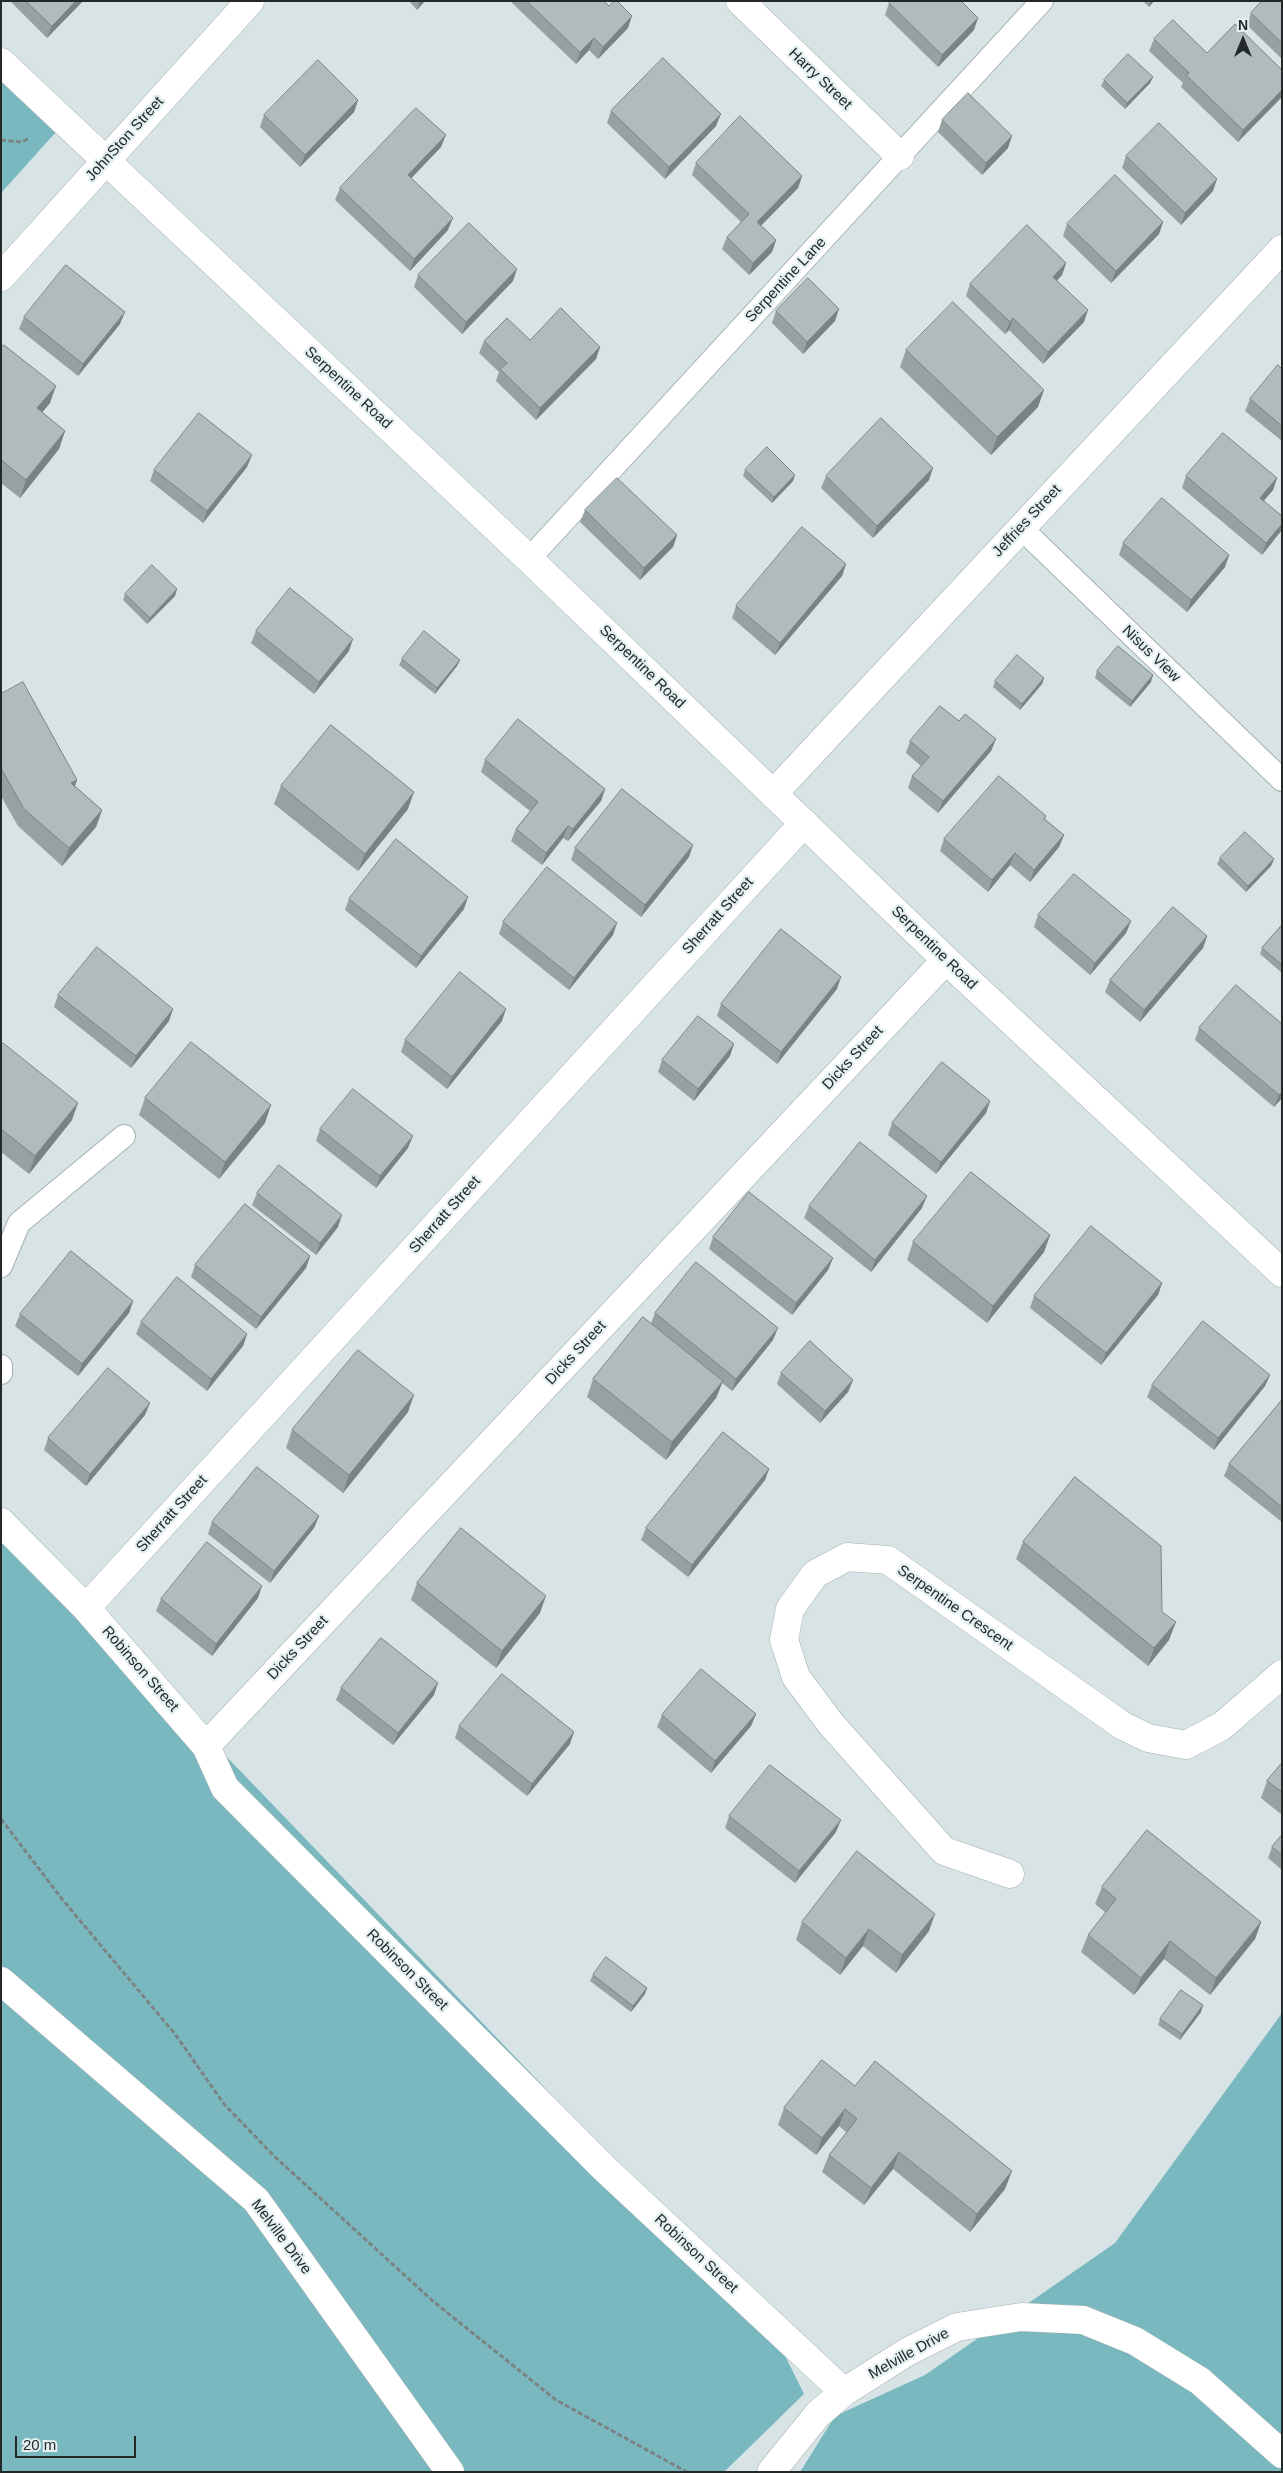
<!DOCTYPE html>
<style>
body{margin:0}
#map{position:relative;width:1283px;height:2473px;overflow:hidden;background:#d7e3e4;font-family:Arial,sans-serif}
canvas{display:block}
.frame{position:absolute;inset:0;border:2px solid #232828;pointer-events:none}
.north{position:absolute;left:1218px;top:15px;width:50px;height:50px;-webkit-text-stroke:4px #e4f0f1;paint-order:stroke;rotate:0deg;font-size:14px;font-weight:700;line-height:20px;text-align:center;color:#232828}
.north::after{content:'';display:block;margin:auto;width:18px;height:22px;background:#232828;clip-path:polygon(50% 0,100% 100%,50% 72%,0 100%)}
.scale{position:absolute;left:15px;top:2436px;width:121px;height:22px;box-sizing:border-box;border:2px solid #232828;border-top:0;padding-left:6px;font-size:15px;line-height:18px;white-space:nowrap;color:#232828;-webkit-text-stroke:4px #e4f0f1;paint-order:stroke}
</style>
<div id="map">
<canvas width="1283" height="2473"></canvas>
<div class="frame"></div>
<div class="north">N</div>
<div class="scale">20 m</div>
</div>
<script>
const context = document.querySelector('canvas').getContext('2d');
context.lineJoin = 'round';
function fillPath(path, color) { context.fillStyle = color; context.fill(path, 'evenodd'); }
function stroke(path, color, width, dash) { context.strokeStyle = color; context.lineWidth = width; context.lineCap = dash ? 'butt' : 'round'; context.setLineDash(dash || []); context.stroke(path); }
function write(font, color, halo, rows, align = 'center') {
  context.font = font + ' Arial,sans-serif'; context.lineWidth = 4.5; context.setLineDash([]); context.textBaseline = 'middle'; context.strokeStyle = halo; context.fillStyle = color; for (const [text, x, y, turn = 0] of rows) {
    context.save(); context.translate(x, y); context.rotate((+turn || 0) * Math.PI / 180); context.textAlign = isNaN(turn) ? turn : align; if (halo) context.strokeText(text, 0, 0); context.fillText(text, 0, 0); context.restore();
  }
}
fillPath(new Path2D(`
 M1 62 65 122 1 193Z
 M1 1522 767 2319 804 2394 724 2472H1Z
 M1282 2013V2472H800L835 2416 925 2375 1115 2243Z`), '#7ab8c0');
const service = new Path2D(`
 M1021 528 1282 780
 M529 559 1042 1
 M1 1266 19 1223 124 1136
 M1 1366V1373`);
const minor = new Path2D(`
 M740 1 900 156
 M1 277 250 1
 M773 794 1282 249
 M1 1522 86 1608 206 1746 225 1788 606 2170 844 2392
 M86 1608 804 823
 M206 1746 946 960
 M1010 1874 944 1851 831 1724 796 1677 784 1640 790 1609 815 1574 847 1557 888 1560 1123 1726 1148 1738 1186 1745 1222 1726 1282 1674
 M1 1981 256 2200 450 2472
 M771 2472 818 2414 844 2392 907 2352 957 2327 1021 2317 1083 2320 1135 2341 1200 2381 1282 2454`);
const tertiary = new Path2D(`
 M1 62 529 559 946 960 1282 1273`);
stroke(service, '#a6b1b2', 24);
stroke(minor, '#a6b1b2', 29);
stroke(tertiary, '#a6b1b2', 29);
stroke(new Path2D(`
 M1 140 21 142 30 138
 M1 1819 62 1899 175 2034 224 2104 274 2156 434 2302 556 2400 687 2472`), '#7b8384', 3, [5, 2.5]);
stroke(service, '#fff', 22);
stroke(minor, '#fff', 28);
stroke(tertiary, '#fff', 28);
fillPath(new Path2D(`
 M10 1H83L47 38Z
 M409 1H425L417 10Z
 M510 1H604L628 28 598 59 589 50 576 64Z
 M1143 1H1154L1149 7Z
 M1282 1V59L1247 25 1251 13Z
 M889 3 974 30 938 67 885 15Z
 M1154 39 1207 53 1282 70 1238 142 1181 87 1183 83 1149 51Z
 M1153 77 1150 83 1125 109 1101 86 1104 80Z
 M358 100 354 112 300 167 260 127 264 115Z
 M611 111 716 126 665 179 607 123Z
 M942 120 1008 148 982 175 938 132Z
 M441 147 411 178 448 230 410 271 335 200 340 188Z
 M1126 156 1213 191 1181 225 1122 168Z
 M696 163 802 176 798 188 761 225 776 240 772 252 749 275 722 249 727 237 741 222 692 175Z
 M1163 222 1159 234 1111 283 1063 236 1067 224Z
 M1066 263 1062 275 1057 280 1084 322 1043 364 1009 330 1005 334 966 296 970 284Z
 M418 275 513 281 462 334 414 287Z
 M776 311 835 321 803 354 772 323Z
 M24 317 120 324 78 376 19 329Z
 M530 340 600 347 596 359 536 420 496 381 499 372 479 353 484 341Z
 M1 348 50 403 42 412 65 431 59 449 20 498 1 483Z
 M906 350 1038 407 991 455 900 367Z
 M1282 369V441L1245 411 1250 399Z
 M247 467 203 523 150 481 154 470Z
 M745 470 795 475 793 481 772 503 743 476Z
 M826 476 929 480 873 538 821 488Z
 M1186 476 1277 478 1273 490 1264 500 1281 531 1262 555 1182 488Z
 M585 510 677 535 673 547 640 580 580 522Z
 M1123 543 1229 555 1225 567 1187 612 1119 555Z
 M846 564 842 576 775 655 732 618 736 606Z
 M125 594 175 596 147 624 123 600Z
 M256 631 349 651 314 694 251 643Z
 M402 659 460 660 457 666 435 694 399 665Z
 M1097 671 1151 682 1130 707 1095 678Z
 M1044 678 1042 684 1020 710 993 687 995 681Z
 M1 694 77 780 75 786 102 810 96 827 62 866 18 826 1 796Z
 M959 721 996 739 991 751 938 813 908 788 912 776 921 766 906 753 910 741Z
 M485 760 605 789 601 801 568 841 563 838 542 865 511 841 516 829 530 811 481 772Z
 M281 786 408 809 358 871 274 804Z
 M1046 816 1045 819 1064 835 1059 847 1030 882 1010 865 988 892 940 851 944 839Z
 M575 848 689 857 641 917 571 860Z
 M1220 858 1274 859 1271 866 1246 892 1217 864Z
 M349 899 464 909 416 968 345 910Z
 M1038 915 1131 921 1126 933 1090 975 1034 927Z
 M503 922 613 935 569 990 499 934Z
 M1282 925V973L1260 954 1262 948Z
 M1207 936 1203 948 1140 1022 1105 992 1110 980Z
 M837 989 777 1064 717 1016 721 1004Z
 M58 995 169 1021 131 1068 54 1007Z
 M502 1021 447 1089 401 1052 405 1040Z
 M1282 1024V1098L1274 1107 1195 1040 1199 1028Z
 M1 1045 72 1120 29 1174 1 1152Z
 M730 1056 694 1101 658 1072 662 1060Z
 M145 1098 265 1123 219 1179 139 1115Z
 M990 1101 986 1113 936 1174 888 1135 892 1123Z
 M320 1129 408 1148 376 1188 316 1141Z
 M257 1193 338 1227 316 1255 252 1205Z
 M809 1206 922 1208 871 1272 804 1218Z
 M1050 1235 1044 1252 987 1323 907 1260 913 1242Z
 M713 1237 833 1258 828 1270 792 1315 709 1249Z
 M310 1256 306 1268 256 1329 191 1277 195 1265Z
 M1162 1283 1158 1295 1101 1365 1030 1308 1034 1296Z
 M133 1301 129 1313 78 1376 15 1326 20 1314Z
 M655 1313 773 1340 732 1391 722 1383 716 1398 666 1460 587 1397 593 1379 651 1323Z
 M141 1322 247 1334 243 1346 207 1391 136 1334Z
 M781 1373 853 1380 848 1392 820 1423 777 1384Z
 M1270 1375 1265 1386 1214 1450 1147 1397 1152 1385Z
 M1282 1400V1522L1224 1476 1229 1464Z
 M408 1412 343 1493 286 1448 292 1430Z
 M145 1415 86 1486 44 1450 48 1438Z
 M769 1469 765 1480 688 1577 641 1540 646 1528Z
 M319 1516 314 1528 270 1583 208 1534 212 1522Z
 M1023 1542 1162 1612 1169 1640 1148 1666 1016 1559Z
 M417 1583 540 1613 496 1668 411 1600Z
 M258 1598 212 1656 156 1611 161 1599Z
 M341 1688 434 1695 393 1745 336 1700Z
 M756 1714 751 1726 711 1773 657 1727 662 1715Z
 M459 1726 570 1744 527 1796 455 1738Z
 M1282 1763V1815L1261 1798 1267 1781Z
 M729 1816 836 1832 795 1883 725 1828Z
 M1282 1835V1870L1268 1858 1272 1847Z
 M1102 1887 1261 1922 1255 1939 1210 1995 1164 1959 1134 1995 1081 1952 1088 1935 1106 1913 1095 1904Z
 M802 1922 929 1931 896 1973 863 1946 840 1975 796 1940Z
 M593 1975 647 1988 645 1994 631 2012 590 1981Z
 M1203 2005 1201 2012 1180 2040 1158 2025 1160 2019Z
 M855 2086 1005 2189 970 2232 893 2169 864 2205 822 2172 829 2155 847 2133 839 2126 816 2155 778 2125 784 2108Z`), '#96a1a2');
fillPath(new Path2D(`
 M76 1H83L47 38 52 26Z
 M421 1H425L417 10 419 3Z
 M1151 1H1154L1149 7Z
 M632 16 628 28 598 59 603 47Z
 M978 18 974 30 938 67 942 55Z
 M594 38 589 50 576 64 580 52Z
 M1153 77 1150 83 1125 109 1127 103Z
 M1282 90V97L1238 142 1243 130Z
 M358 100 354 112 300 167 305 155Z
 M721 114 716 126 665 179 669 167Z
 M446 135 441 147 403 187 408 175Z
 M1012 136 1008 148 982 175 986 163Z
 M802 176 798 188 753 234 757 222Z
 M1217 179 1213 191 1181 225 1185 213Z
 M453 218 448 230 410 271 414 259Z
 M1163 222 1159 234 1111 283 1116 271Z
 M776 240 772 252 749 275 753 263Z
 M1066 263 1062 275 1049 289 1053 277Z
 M517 269 513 281 462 334 466 322Z
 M839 309 835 321 803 354 807 342Z
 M1088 310 1084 322 1043 364 1048 352Z
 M125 312 120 324 78 376 83 364Z
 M1013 318 1009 330 1005 334 1010 322Z
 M600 347 596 359 536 420 540 408Z
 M56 386 50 403 31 426 37 408Z
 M1044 390 1038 407 991 455 997 437Z
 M65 431 59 449 20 498 26 480Z
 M252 455 247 467 203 523 207 511Z
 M933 468 929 480 873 538 877 526Z
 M795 475 793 481 772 503 774 497Z
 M1277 478 1273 490 1256 510 1260 498Z
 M1282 524 1281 531 1262 555 1266 543Z
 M677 535 673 547 640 580 644 568Z
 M1229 555 1225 567 1187 612 1191 600Z
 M846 564 842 576 775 655 780 643Z
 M177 589 175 596 147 624 150 618Z
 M353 639 349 651 314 694 319 682Z
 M460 660 457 666 435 694 437 688Z
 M1153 675 1151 682 1130 707 1132 701Z
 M1044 678 1042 684 1020 710 1022 704Z
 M996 739 991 751 938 813 943 801Z
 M77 780 71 797V783Z
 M605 789 601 801 568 841 573 829Z
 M414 792 408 809 358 871 365 854Z
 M102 810 96 827 62 866 69 848Z
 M568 826 563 838 542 865 546 853Z
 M1064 835 1059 847 1030 882 1034 870Z
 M693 845 689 857 641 917 645 905Z
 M1015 853 1010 865 988 892 992 880Z
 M1274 859 1271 866 1246 892 1248 886Z
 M468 897 464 909 416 968 421 956Z
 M1131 921 1126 933 1090 975 1095 963Z
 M617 923 613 935 569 990 574 978Z
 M1207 936 1203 948 1140 1022 1144 1010Z
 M841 977 837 989 777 1064 781 1052Z
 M173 1009 169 1021 131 1068 136 1056Z
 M506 1009 502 1021 447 1089 452 1077Z
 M734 1044 730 1056 694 1101 698 1089Z
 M1282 1092V1098L1274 1107 1279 1095Z
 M990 1101 986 1113 936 1174 941 1162Z
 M78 1103 72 1120 29 1174 35 1156Z
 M271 1105 265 1123 219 1179 225 1162Z
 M413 1136 408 1148 376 1188 380 1176Z
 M927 1196 922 1208 871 1272 875 1260Z
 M342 1215 338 1227 316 1255 320 1243Z
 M1050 1235 1044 1252 987 1323 993 1306Z
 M310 1256 306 1268 256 1329 261 1317Z
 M833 1258 828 1270 792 1315 796 1303Z
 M1162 1283 1158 1295 1101 1365 1106 1353Z
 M133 1301 129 1313 78 1376 82 1364Z
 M778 1328 773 1340 732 1391 736 1379Z
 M247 1334 243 1346 207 1391 211 1379Z
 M1270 1375 1265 1386 1214 1450 1218 1438Z
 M853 1380 848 1392 820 1423 825 1411Z
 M723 1381 716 1398 666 1460 672 1442Z
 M414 1395 408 1412 343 1493 349 1475Z
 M150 1403 145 1415 86 1486 90 1474Z
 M769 1469 765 1480 688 1577 692 1565Z
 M319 1516 314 1528 270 1583 274 1571Z
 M262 1586 258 1598 212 1656 216 1644Z
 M546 1596 540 1613 496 1668 502 1651Z
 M1176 1622 1169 1640 1148 1666 1154 1648Z
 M438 1683 434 1695 393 1745 398 1733Z
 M756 1714 751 1726 711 1773 715 1761Z
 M574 1732 570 1744 527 1796 532 1784Z
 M841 1820 836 1832 795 1883 799 1871Z
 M935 1914 929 1931 896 1973 902 1955Z
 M1261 1922 1255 1939 1210 1995 1216 1978Z
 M869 1929 863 1946 840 1975 846 1958Z
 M1170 1941 1164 1959 1134 1995 1141 1978Z
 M647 1988 645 1994 631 2012 633 2006Z
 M1203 2005 1201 2012 1180 2040 1182 2034Z
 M845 2109 839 2126 816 2155 822 2138Z
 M899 2152 893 2169 864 2205 871 2188Z
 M1012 2171 1005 2189 970 2232 977 2214Z`), '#7a8384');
const building = new Path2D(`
 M26 1H76L52 26Z
 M527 1H604L609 6 614 1H617L632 16 603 47 594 38 580 52Z
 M891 1H961L978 18 942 55 889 3Z
 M1262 1H1282V43L1251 13Z
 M1173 20 1207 53 1235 24 1282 70V90L1243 130 1186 75 1189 73 1154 39Z
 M1128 54 1153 77 1127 103 1104 80Z
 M663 58 721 114 669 167 611 111Z
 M318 60 358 100 305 155 264 115Z
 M968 93 1012 136 986 163 942 120Z
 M416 108 446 135 408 175 453 218 414 259 340 188Z
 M740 116 802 176 757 222 776 240 753 263 727 237 749 214 696 163Z
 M1159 123 1217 179 1185 213 1126 156Z
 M1115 175 1163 222 1116 271 1067 224Z
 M469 223 517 269 466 322 418 275Z
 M1027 225 1066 263 1053 277 1088 310 1048 352 1013 318 1010 322 970 284Z
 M66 265 125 312 83 364 24 317Z
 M808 278 839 309 807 342 776 311Z
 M953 302 1044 390 997 437 906 350Z
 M561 308 600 347 540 408 500 369 507 363 484 341 507 318 530 340Z
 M4 345 56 386 37 408 65 431 26 480 1 460V348Z
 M1278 365 1282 369V426L1250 399Z
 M199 413 252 455 207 511 154 470Z
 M881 418 933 468 877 526 826 476Z
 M1223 433 1277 478 1260 498 1282 516V524L1266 543 1186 476Z
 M767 447 795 475 774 497 745 470Z
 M617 478 677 535 644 568 585 510Z
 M1162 498 1229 555 1191 600 1123 543Z
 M802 527 846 564 780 643 736 606Z
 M152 565 177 589 150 618 125 594Z
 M290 588 353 639 319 682 256 631Z
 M424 631 460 660 437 688 402 659Z
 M1118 646 1153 675 1132 701 1097 671Z
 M1017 655 1044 678 1022 704 995 681Z
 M23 682 77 780 71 783 102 810 69 848 24 809 1 768V694Z
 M940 706 959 721 965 714 996 739 943 801 912 776 929 757 910 741Z
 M518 719 605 789 573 829 568 826 546 853 516 829 538 802 485 760Z
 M331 725 414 792 365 854 281 786Z
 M999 776 1046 816 1044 819 1064 835 1034 870 1015 853 992 880 944 839Z
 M622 789 693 845 645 905 575 848Z
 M1245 832 1274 859 1248 886 1220 858Z
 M396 839 468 897 421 956 349 899Z
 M547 867 617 923 574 978 503 922Z
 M1074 874 1131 921 1095 963 1038 915Z
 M1173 907 1207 936 1144 1010 1110 980Z
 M1282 925V965L1262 948Z
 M781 929 841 977 781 1052 721 1004Z
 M97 947 173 1009 136 1056 58 995Z
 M460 972 506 1009 452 1077 405 1040Z
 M1236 985 1282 1024V1092L1279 1095 1199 1028Z
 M698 1016 734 1044 698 1089 662 1060Z
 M191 1042 271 1105 225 1162 145 1098Z
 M3 1043 78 1103 35 1156 1 1129V1045Z
 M942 1062 990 1101 941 1162 892 1123Z
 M353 1089 413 1136 380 1176 320 1129Z
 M860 1142 927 1196 875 1260 809 1206Z
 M279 1165 342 1215 320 1243 257 1193Z
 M971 1172 1050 1235 993 1306 913 1242Z
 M749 1192 833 1258 796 1303 713 1237Z
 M245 1204 310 1256 261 1317 195 1265Z
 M1091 1226 1162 1283 1106 1353 1034 1296Z
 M71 1251 133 1301 82 1364 20 1314Z
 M696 1262 778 1328 736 1379 655 1313Z
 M177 1277 247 1334 211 1379 141 1322Z
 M643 1317 723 1381 672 1442 593 1379Z
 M1203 1321 1270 1375 1218 1438 1152 1385Z
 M810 1341 853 1380 825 1411 781 1373Z
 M358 1350 414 1395 349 1475 292 1430Z
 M108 1368 150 1403 90 1474 48 1438Z
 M1282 1400V1507L1229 1464Z
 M723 1432 769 1469 692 1565 646 1528Z
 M257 1467 319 1516 274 1571 212 1522Z
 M1075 1477 1161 1546 1162 1612 1176 1622 1154 1648 1023 1542Z
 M461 1528 546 1596 502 1651 417 1583Z
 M207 1542 262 1586 216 1644 161 1599Z
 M381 1638 438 1683 398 1733 341 1688Z
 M701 1669 756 1714 715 1761 662 1715Z
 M502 1674 574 1732 532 1784 459 1726Z
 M1282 1763V1792L1267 1781Z
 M770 1765 841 1820 799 1871 729 1816Z
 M1147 1830 1261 1922 1216 1978 1170 1941 1141 1978 1088 1935 1116 1899 1102 1887Z
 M1282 1835V1855L1272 1847Z
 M857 1851 935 1914 902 1955 869 1929 846 1958 802 1922Z
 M606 1957 647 1988 633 2006 593 1975Z
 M1181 1990 1203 2005 1182 2034 1160 2019Z
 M822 2060 855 2086 875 2061 1012 2171 977 2214 899 2152 871 2188 829 2155 857 2119 845 2109 822 2138 784 2108Z`);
fillPath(building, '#afbbbc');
stroke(building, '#7a8384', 1);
write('15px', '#232828', '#e4f0f1', [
 ["Harry Street",820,79,44],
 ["JohnSton Street",125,139,-48],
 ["Serpentine Lane",786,280,-47],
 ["Serpentine Road",348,388,43],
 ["Jeffries Street",1027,521,-47],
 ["Nisus View",1151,654,44],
 ["Serpentine Road",642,667,44],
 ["Sherratt Street",718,916,-48],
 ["Serpentine Road",934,948,44],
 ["Dicks Street",853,1058,-47],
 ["Sherratt Street",445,1215,-48],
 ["Dicks Street",576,1353,-47],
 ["Sherratt Street",172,1514,-48],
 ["Serpentine Crescent",955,1608,35],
 ["Dicks Street",298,1648,-47],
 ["Robinson Street",140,1669,49],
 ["Robinson Street",407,1970,45],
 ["Melville Drive",281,2237,53],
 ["Robinson Street",696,2254,43],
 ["Melville Drive",909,2354,-29]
]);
</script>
